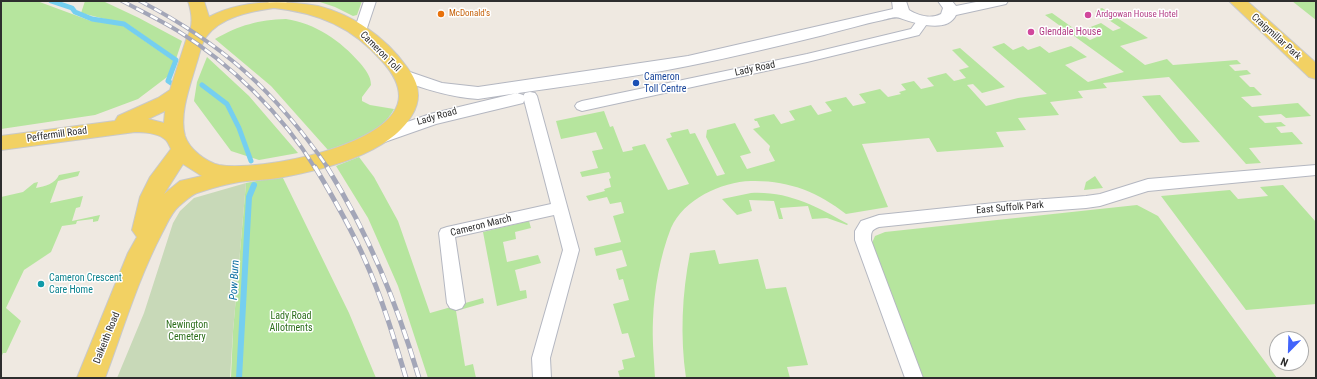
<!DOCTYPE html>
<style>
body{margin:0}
#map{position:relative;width:1317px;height:379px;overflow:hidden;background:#efe9e1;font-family:"Roboto Condensed",sans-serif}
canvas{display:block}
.frame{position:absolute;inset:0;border:2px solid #2e2e2e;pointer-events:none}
.north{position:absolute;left:1269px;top:331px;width:40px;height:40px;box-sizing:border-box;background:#fff;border:1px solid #ababab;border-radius:50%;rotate:203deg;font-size:11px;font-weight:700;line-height:16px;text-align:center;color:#2e2e2e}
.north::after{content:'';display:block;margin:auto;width:14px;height:18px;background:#4264fb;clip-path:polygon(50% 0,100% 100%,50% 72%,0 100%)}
</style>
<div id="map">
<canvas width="1317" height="379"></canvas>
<div class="frame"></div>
<div class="north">N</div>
</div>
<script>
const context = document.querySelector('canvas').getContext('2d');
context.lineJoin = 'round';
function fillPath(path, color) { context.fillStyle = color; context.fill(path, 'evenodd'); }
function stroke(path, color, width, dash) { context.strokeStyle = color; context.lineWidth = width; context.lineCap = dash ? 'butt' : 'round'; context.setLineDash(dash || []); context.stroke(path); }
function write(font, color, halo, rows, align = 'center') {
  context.font = font + ' "Roboto Condensed",sans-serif'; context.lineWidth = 3; context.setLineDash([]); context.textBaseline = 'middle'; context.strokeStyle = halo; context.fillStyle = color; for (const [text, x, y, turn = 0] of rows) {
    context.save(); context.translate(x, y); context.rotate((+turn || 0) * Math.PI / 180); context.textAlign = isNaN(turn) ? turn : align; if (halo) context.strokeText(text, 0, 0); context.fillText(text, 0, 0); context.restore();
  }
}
fillPath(new Path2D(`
 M1 1H37L91 21 122 25 171 59 174 57 129 25 81 13 85 1 105 2 139 18 182 41 171 74 138 99 95 115 1 129Z
 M317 1H362L357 15 353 16 335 7Z
 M1292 1H1316V20Z
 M1102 8 1148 38 1120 46 1145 65 1167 59 1173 65 1237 60 1241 64 1229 65 1235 71 1247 70 1251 74 1239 76 1250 87H1254L1262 95 1241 97 1252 107 1298 103 1311 116 1286 118 1281 114 1258 116 1265 123 1281 122 1286 126 1276 127 1281 133 1292 132 1303 144 1249 148 1261 163 1246 164 1169 77 1103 83 1107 88 1078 91 1083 98 1050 102 1059 115 1018 118 1026 130 996 132 1004 147 937 152 929 138 862 144 888 207 846 214C818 192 788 180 751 181 721 182 684 199 671 228 660 256 654 290 653 320 652 339 654 359 655 378H620L618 371 624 369 622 360 635 357 628 333 622 334 613 304 629 300 623 279 619 280 616 269 627 266 622 250 596 256 594 248 621 242 613 216 624 213 621 202 610 204 607 197 589 201 586 196 605 191 604 189 611 187 609 179 611 178 609 172 582 177 580 172 598 168 592 151 603 149 596 132 561 139 556 121 604 111 610 127 613 126 623 152 633 150 632 147 645 144 668 190 689 184 666 139 672 137 670 133 688 129 690 134 695 133 717 176 725 174 706 137 707 130 735 123 751 153 740 156 747 169 775 161 769 150 770 146 753 129 760 127 757 121H755L754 119 774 114 781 124 795 120 789 111 811 105 818 115 832 111 825 102 846 97 853 106 866 103 859 94 880 89 888 97 901 94 899 92 906 90 901 84 914 81 921 89 934 86 927 78 946 73 954 81 966 78 959 70 969 67 952 50 960 48 1005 87 982 93 973 84 967 85 986 106 1018 98 1047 94 992 47 1004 43 1013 50 1023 46 1028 50 1040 46 1049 53 1071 46 1087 57 1065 65 1088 82 1124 72 1045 15 1052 13 1090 40 1099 36 1088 28 1101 23 1113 31 1121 28 1095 11Z
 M286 19C315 23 341 41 360 63 365 69 371 76 371 85L362 97V101L370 105 394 109C380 135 353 141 328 150L271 86 215 39C240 25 258 20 286 19Z
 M207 57 249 96 298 153 259 160 231 151 194 101 197 82Z
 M1160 95 1200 142 1183 143 1180 142 1142 96Z
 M359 157 374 177 398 221 430 313 483 298 484 303 456 311 465 366 473 364 476 378H428L398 286 368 218 336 166Z
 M80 171 78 176 58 181 50 203 83 196 80 207 76 208 72 221 100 215 98 221 93 222V219L77 221 76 224 62 226 51 252 24 270 6 308 21 321 6 353H3L1 358V197L23 192 34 183 38 182 36 188C45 186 55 184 59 175Z
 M282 176 349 313 376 378H231L233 331 246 183Z
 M1095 176 1103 188 1084 190 1086 182Z
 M1283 185 1316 222V304L1246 310 1161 196 1230 190 1238 199 1268 196 1260 187Z
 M751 193C789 191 817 207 848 224L847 225 827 218 812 219 808 206 780 208 783 219H779L774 201 749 200 752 211 737 215 722 199Z
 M1137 205 1158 216 1277 378H922L876 256 872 243 875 236 885 232Z
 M529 221 531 228 515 232 516 239 503 242 507 262 538 255 541 263 515 270 520 291 526 290 527 298 497 306 483 232Z
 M715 250 719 264 758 259 766 289 786 287 808 365 787 367 790 378H686C680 336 682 294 690 253Z`), '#b6e59e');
fillPath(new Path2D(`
 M246 183 233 331 230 378H117L144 313 173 223 180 211 194 198Z`), '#c8d9b8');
stroke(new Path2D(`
 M51 1 72 8 75 12 92 19 124 24 176 60 168 81 171 83
 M202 85 227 104 239 128 251 161`), '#75cff0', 5);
stroke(new Path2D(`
 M239 378 249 197 254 185`), '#75cff0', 6);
const minor = new Path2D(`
 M270 1H288L286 3 274 6 270 5 268 3Z
 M364 1H376L366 31 364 34H356L354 31Z
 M923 17 927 18 929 21 919 35 807 62 582 111 577 109 575 106 577 103 582 101 807 54 911 29 919 18Z
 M530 92 535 93 537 96 579 250 550 358 551 378H533L532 358 563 250 554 215 455 237 465 303 462 308 456 310 450 308 447 303 439 233 441 229 447 227 551 204 523 96 525 93Z
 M1316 165V175L1148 191 1100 206 1086 208 1004 214 879 227C871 230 871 232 871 240L923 378H905L855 240V231L861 221 879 215 1004 202 1086 196 1100 194 1148 179Z`);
const tertiary = new Path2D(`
 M892 1H906L909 10C919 16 931 19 941 14L943 8 938 1H952L956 6 981 1H1008L1006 4 956 15C947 34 914 23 900 18 896 16 887 19 883 20 863 24 844 30 824 35 779 46 733 57 688 66 619 80 548 88 478 99 450 97 424 89 398 79L396 75 398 71 404 70 442 83 478 87 688 56 893 9Z
 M517 93 523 95 525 99 523 103 436 124 379 144 373 142 370 138 373 134 430 114Z`);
const primary = new Path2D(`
 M188 1H204L209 17C241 0 282 0 318 6 353 15 384 36 406 66 418 81 423 97 412 115 389 155 321 170 278 178 265 180 252 180 239 182 226 184 209 189 197 193 191 195 184 202 179 206 171 213 167 224 162 233 138 279 123 330 105 378H77L128 253 137 237 132 230 140 197 150 177 171 149C170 147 168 142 166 140 159 133 144 132 135 132L1 150V136L115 121 118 116 158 98 170 90 187 37C194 26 192 13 188 1ZM274 8C319 13 352 27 382 61 391 71 399 82 399 96 399 146 257 172 219 165 206 162 189 149 185 136 179 114 190 86 196 65 199 57 201 44 206 37 220 17 252 11 274 8ZM165 111 164 123 148 119ZM183 164 202 176 180 181 164 194Z
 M1229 1H1247L1316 63V79L1309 77Z`);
stroke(minor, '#b4b7c1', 2);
stroke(tertiary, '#b4b7c1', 2);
stroke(primary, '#c9c9c9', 2);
fillPath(minor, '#fff');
fillPath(tertiary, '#fff');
fillPath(primary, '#f2d163');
const railFar1 = new Path2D(`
 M122 1C141 11 160 20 178 31 231 64 283 115 315 168
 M140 1C223 44 275 91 328 168`);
const rail = new Path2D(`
 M315 167C333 197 351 228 365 260 382 298 394 338 406 378
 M327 167C369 235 396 301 419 378`);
stroke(railFar1, '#a3a6b8', 4);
stroke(rail, '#a3a6b8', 5);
stroke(railFar1, '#fff', 2.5, [8]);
stroke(rail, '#fff', 3.5, [10]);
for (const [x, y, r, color] of [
 [441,14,4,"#e8710a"],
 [1088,15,4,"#d1479c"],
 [1031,32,4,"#d1479c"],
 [636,83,4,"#1a4fb4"],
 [41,284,4,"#0f9aa8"]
]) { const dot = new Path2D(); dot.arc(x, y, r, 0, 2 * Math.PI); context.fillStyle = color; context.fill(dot); stroke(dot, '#fff', 1.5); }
write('9px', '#c56008', '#fff', [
 ["McDonald's",449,14]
], 'left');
write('9px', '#b23c85', '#fff', [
 ["Ardgowan House Hotel",1096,15]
], 'left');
write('10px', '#b23c85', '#fff', [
 ["Glendale House",1039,32]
], 'left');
write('10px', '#2e2e2e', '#fff', [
 ["Craigmillar Park",1276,37,42],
 ["Cameron Toll",380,52,45],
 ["Lady Road",755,69,-12],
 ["Lady Road",437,117,-16],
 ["Peffermill Road",57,135,-8],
 ["East Suffolk Park",1010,208,-5],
 ["Cameron March",481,226,-14],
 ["Dalkeith Road",107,338,-68]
]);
write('10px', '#164399', '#fff', [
 ["Cameron",644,77],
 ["Toll Centre",644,89]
], 'left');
write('10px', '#0d838f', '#fff', [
 ["Cameron Crescent",49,278],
 ["Care Home",49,290]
], 'left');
write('10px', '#2c6e1b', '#fff', [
 ["Lady Road",291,316],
 ["Allotments",291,328],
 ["Newington",187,325],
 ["Cemetery",187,337]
]);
write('italic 11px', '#0d6fa3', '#fff', [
 ["Pow Burn",235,280,-87]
]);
</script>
